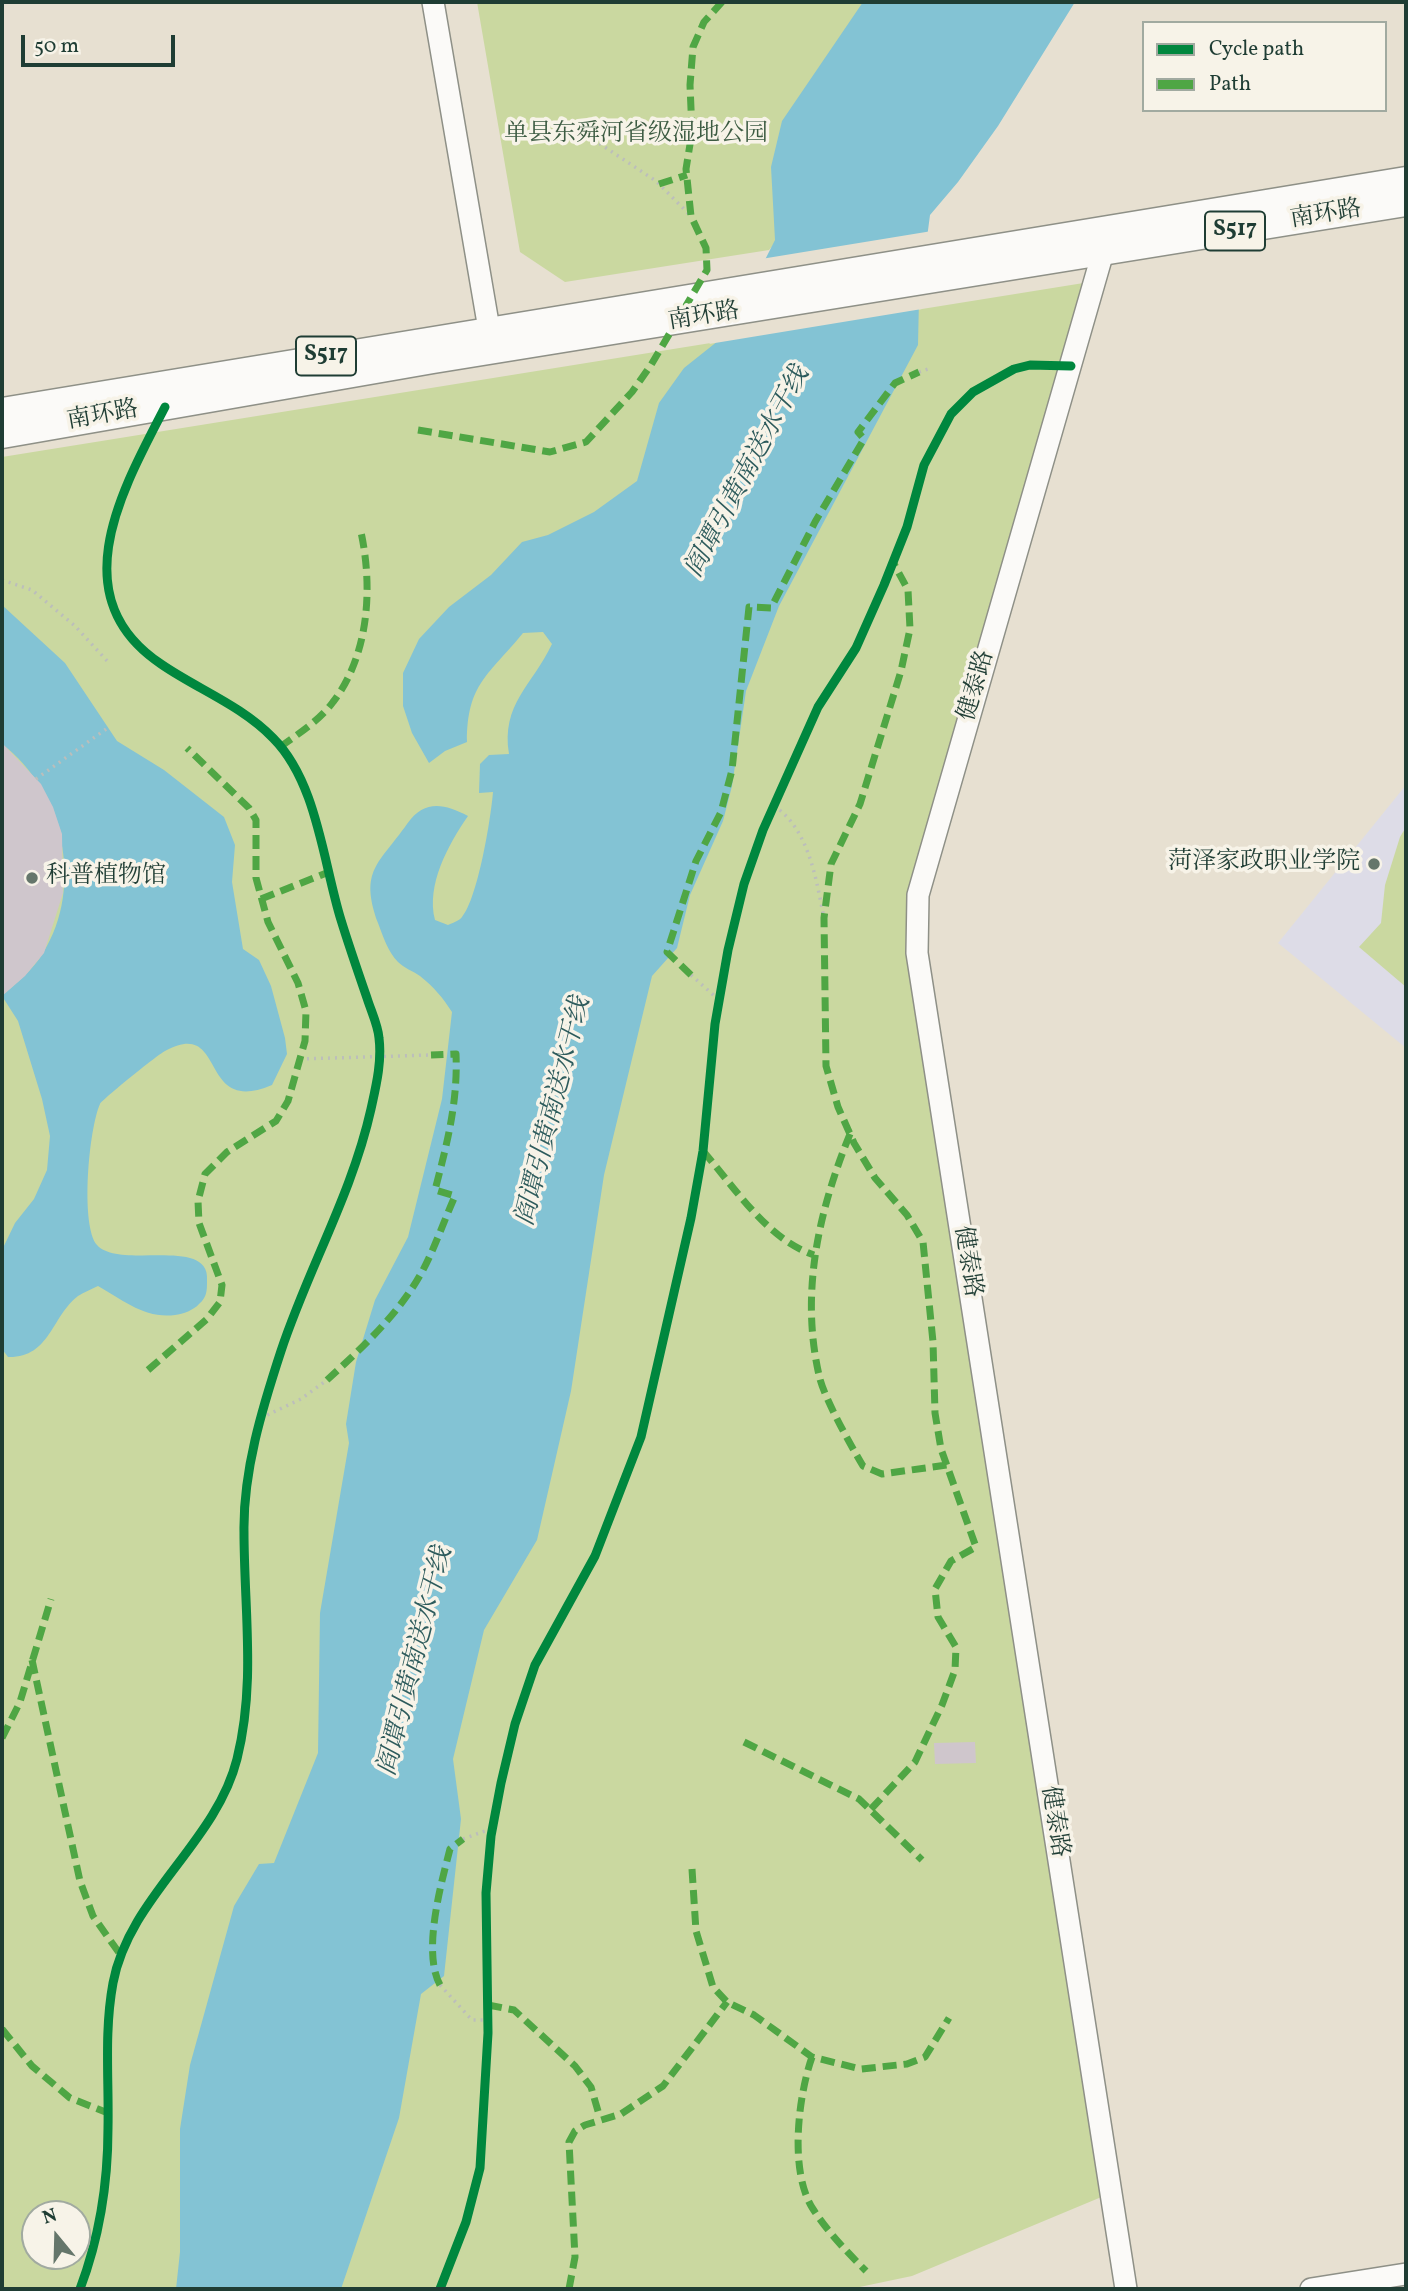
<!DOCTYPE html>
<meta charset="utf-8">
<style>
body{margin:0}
#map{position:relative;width:1408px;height:2291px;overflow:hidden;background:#e7e0d1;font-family:Vollkorn,serif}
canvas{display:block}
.frame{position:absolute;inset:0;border:4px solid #1f3d34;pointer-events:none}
.legend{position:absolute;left:1142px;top:21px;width:245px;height:91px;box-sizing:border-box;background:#f7f3e8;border:2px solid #a1aaa0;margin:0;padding:9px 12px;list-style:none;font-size:21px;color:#1f3d34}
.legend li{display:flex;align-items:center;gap:14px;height:35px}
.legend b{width:35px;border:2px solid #a1aaa0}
.north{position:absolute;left:21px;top:2200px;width:70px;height:70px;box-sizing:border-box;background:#f7f3e8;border:2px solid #a1aaa0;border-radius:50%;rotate:341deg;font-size:19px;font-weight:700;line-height:28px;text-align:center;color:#1f3d34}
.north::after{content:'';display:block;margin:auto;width:24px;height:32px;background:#65766b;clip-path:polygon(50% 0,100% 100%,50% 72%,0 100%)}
.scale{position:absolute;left:21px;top:35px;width:154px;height:32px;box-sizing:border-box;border:4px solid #1f3d34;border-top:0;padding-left:9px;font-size:21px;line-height:24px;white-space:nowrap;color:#1f3d34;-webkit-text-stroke:5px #f7f3e8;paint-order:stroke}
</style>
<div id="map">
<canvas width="1408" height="2291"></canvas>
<div class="frame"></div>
<ul class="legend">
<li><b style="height:9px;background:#00873e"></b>Cycle path</li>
<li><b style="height:9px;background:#4fa644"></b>Path</li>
</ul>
<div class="north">N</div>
<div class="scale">50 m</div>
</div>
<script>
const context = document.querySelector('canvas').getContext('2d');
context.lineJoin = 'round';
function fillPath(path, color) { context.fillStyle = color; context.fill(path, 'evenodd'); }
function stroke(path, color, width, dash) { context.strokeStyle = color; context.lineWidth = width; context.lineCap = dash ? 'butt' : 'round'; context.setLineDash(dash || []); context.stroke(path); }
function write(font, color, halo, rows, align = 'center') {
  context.font = font + ' Vollkorn,"Noto Serif SC",serif'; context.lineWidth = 7; context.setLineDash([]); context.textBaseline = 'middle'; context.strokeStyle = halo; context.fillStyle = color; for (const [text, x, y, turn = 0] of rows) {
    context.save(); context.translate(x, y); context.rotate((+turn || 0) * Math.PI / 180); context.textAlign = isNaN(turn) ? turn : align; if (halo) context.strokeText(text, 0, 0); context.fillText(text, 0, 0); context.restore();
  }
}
fillPath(new Path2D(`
 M1406 785V1048L1278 943Z`), '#dddce7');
fillPath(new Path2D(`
 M477 2H993L769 250 565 282 520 252Z
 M1096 281 918 895 1111 2193 912 2276 850 2289H2V457ZM35 2214H77V2256H35Z
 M1406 827V987L1359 947 1381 923 1385 885 1400 837Z`), '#cad8a0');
fillPath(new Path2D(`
 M863 2H1075L998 126 958 182 930 215 919 299 918 345 779 606 746 691 732 786 723 821 690 895 677 948 652 976 604 1175 571 1391 537 1540 484 1630 453 1759 461 1819 444 1976 421 1994 399 2118 341 2289H176L180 2252V2129L190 2065 234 1906 259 1864 274 1863 318 1753 320 1613 349 1443 346 1424 356 1362 375 1300 408 1237 442 1099 452 1012C443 998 434 987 420 976 413 971 404 968 398 962 388 952 383 936 378 923 359 870 379 864 407 824 425 799 444 804 468 816 448 845 426 885 435 920L448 925C452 923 459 921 462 917 478 898 491 818 493 792L479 793 480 764 489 755 509 754C501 704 532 686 552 644L543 632 523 633C489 675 467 683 467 742L445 751 429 763 412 733 403 706V673L419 639 449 607 491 575 522 542 548 535 594 512 637 481 659 403 684 368 728 333 775 240 771 167 782 121Z
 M2 605 65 663 117 741 164 770 224 817 235 845 232 882 243 949 259 960 271 986 285 1038 287 1054 272 1085C197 1117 228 1017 165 1051 157 1055 102 1100 100 1104 89 1128 80 1225 97 1245 119 1270 210 1236 207 1280 207 1291 207 1297 199 1304 194 1310 183 1314 175 1315 145 1319 123 1300 98 1286 92 1289 84 1292 78 1296 51 1317 50 1358 8 1357L2 1349V1250L15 1223 34 1199 47 1170 50 1136 42 1099 18 1021 2 996C16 983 33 970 43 953 85 886 63 790 2 744Z`), '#83c3d4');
fillPath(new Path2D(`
 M932 231 922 309 709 344 725 331 761 259Z`), '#e7e0d1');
fillPath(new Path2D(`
 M2 743 41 784 53 807 62 834 63 893 44 953 25 976 2 996Z
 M975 1742 976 1763 935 1764 934 1743Z`), '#cfc6cc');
const minor = new Path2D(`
 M433 2 489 329
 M1103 252 918 895 917 953 1126 2289
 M1311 2289 1406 2274`);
const major = new Path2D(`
 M2 411 1406 180
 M2 435 433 360 1406 203`);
stroke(minor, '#8e9087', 24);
stroke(major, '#8e9087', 29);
stroke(new Path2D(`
 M576 128 656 181 691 216
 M919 372 928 369
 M2 580 32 590 75 626 110 664
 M36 779 109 727
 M774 806C809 829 816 879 824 918
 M691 975 719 1000
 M300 1059 431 1055
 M261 1418 301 1399 327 1380
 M463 1839 493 1828
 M440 1985 472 2020H488`), '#bcbebb', 3.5, [2, 5]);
stroke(minor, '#fbfaf8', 21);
stroke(major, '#fbfaf8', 26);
stroke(new Path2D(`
 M659 184 687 175
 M418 430 550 452 586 442 632 392 651 365 707 270 706 248 691 216 686 169 692 132 690 85 693 47 704 22 722 2
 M280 747C298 734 320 720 333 702 369 655 373 588 361 532
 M261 899 329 872
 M691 975 667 952 696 861 721 812 732 770 749 607 771 608 815 522 864 439 858 432 895 383 919 372
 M850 1134C819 1210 800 1292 819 1375 823 1396 851 1446 863 1466L882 1474 947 1465
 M703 1151C735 1188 767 1239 814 1255
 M148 1370 207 1319 220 1302 222 1285 199 1223 198 1201 205 1174 227 1152 276 1121 288 1101 305 1041 306 1011 298 983 268 922 256 878V820L249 808 187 748
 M327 1380C362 1348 400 1313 423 1270 435 1247 444 1221 455 1196L435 1190C447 1144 458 1102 456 1054L431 1055
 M32 1660 80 1881 93 1916 122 1957
 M2 1738 20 1702 51 1599
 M744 1742 859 1799 922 1860
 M871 1809 915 1762 942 1705 955 1670 956 1647 938 1617 935 1589 951 1561 976 1547 941 1449 935 1413 933 1342 923 1242 907 1215 875 1178 854 1143 838 1107 826 1066 824 918 831 864 860 804 901 671 910 629 908 590 893 562
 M692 1869 696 1931 713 1987 727 2002 754 2015 812 2057 861 2069 907 2064 925 2057 949 2018
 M440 1985C422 1952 441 1884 450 1849L463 1839
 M488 2005 514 2010 575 2066 591 2087 600 2118
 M2 2029 32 2066 70 2098 108 2113
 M812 2057C798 2097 789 2172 813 2209 827 2231 847 2252 866 2271
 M569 2289 575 2257 569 2142 575 2131 585 2125 621 2114 663 2086 727 2002`), '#4fa644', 7, [14, 7]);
stroke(new Path2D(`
 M80 2289C100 2236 108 2184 108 2128 109 2079 104 2032 113 1983 129 1897 216 1843 237 1759 256 1683 244 1609 244 1532 243 1471 262 1409 281 1351 308 1269 352 1194 371 1109 376 1086 382 1062 379 1038 378 1025 371 1011 367 998 358 972 349 946 341 920 323 862 317 782 273 738 241 705 197 689 161 664 61 597 122 490 165 407
 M440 2289 466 2222 480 2168 488 2033 486 1893 491 1836 501 1783 515 1724 535 1665 595 1556 641 1437 691 1218 703 1151 715 1024 728 950 744 884 763 830 818 707 856 648 884 585 907 527 924 465 951 414 973 392 1014 369 1030 365 1071 366`), '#00873e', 9);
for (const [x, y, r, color] of [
 [1374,864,7,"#65766b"],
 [32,878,7,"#65766b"]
]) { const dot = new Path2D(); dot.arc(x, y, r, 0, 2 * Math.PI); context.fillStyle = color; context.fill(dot); stroke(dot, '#f7f3e8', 2.5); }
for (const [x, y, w] of [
 [1235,231,60],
 [326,356,60]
]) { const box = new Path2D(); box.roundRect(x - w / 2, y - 19.5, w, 39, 5); context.fillStyle = '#f7f3e8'; context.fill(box); stroke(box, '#1f3d34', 2); }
write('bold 23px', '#1f3d34', null, [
 ["S517",1235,231],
 ["S517",326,356]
]);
write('24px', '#3c5b42', '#f7f3e8', [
 ["单县东舜河省级湿地公园",636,136]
]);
write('24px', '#1f3d34', '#f7f3e8', [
 ["南环路",1326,216,-9],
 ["南环路",704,318,-9],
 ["南环路",103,417,-10],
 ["健泰路",978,686,-74],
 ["健泰路",966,1262,81],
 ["健泰路",1053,1822,81]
]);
write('24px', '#1f3d34', '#f7f3e8', [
 ["菏泽家政职业学院",1360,864],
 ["科普植物馆",46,878,"left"]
], 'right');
write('italic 26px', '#2d5b5c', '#f7f3e8', [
 ["阎谭引黄南送水干线",749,473,-62],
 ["阎谭引黄南送水干线",555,1112,-76],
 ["阎谭引黄南送水干线",417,1662,-76]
]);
</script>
